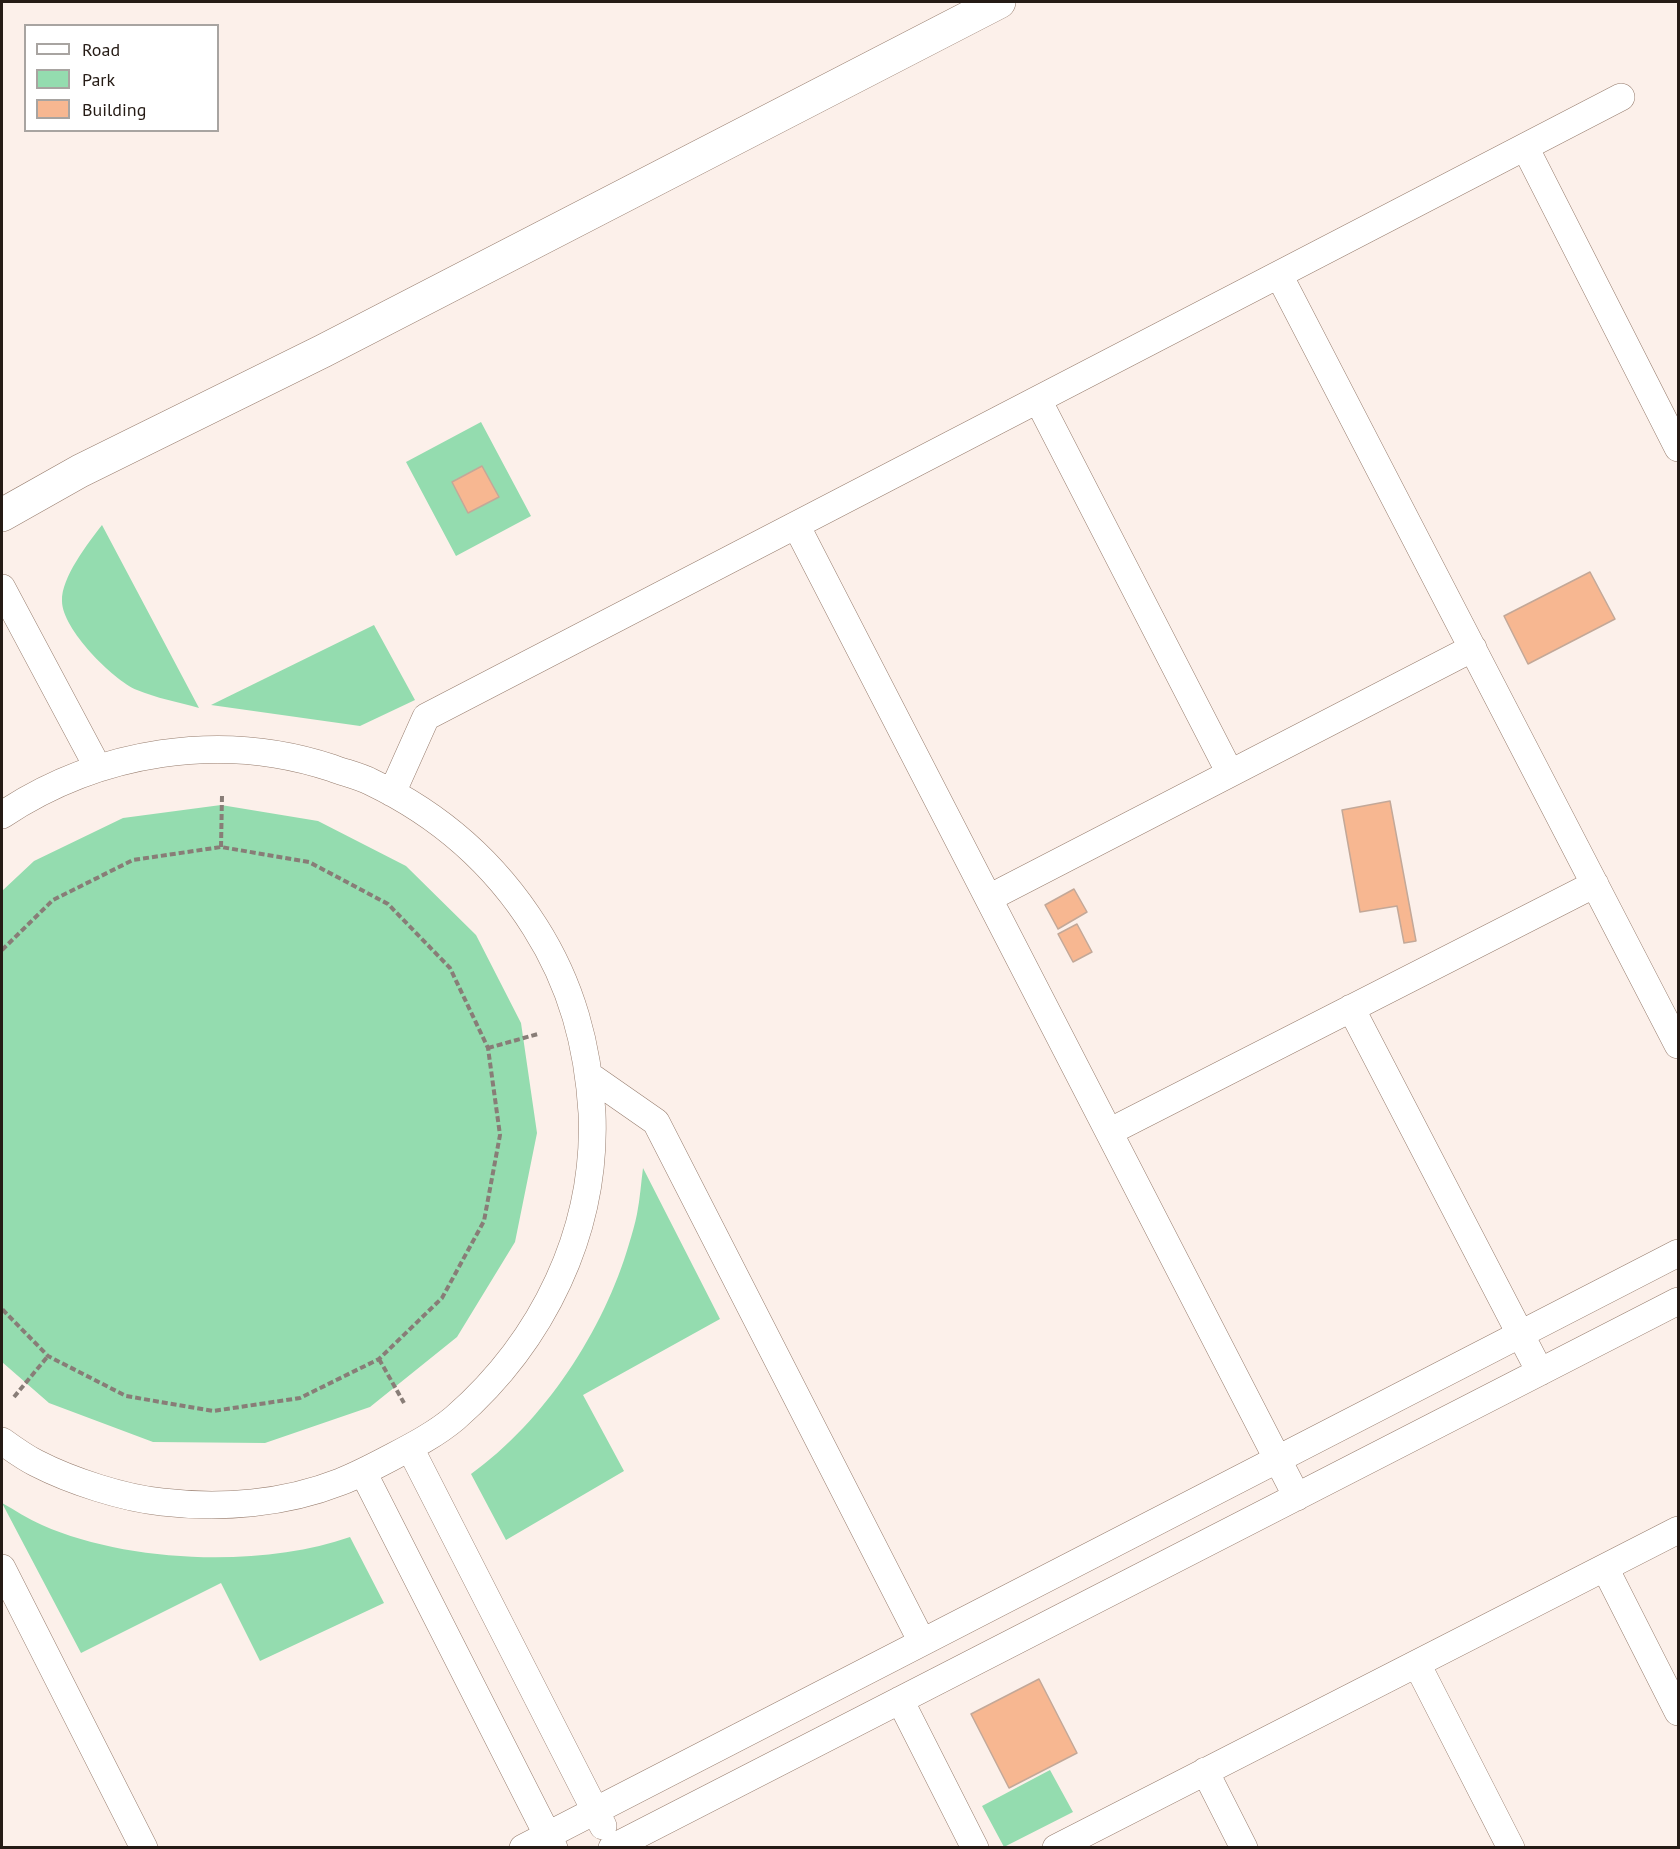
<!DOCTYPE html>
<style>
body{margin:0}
#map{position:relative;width:1680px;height:1849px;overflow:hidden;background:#fcf0ea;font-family:"PT Sans",sans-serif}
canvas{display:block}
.frame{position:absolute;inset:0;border:3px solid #251b15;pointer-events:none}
.legend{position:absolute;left:24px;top:24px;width:195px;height:108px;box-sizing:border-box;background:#fff;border:2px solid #a8a4a1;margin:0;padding:8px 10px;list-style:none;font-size:18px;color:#251b15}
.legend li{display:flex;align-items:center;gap:12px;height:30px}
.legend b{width:30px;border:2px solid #a8a4a1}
</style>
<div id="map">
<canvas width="1680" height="1849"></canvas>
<div class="frame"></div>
<ul class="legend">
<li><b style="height:8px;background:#fff"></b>Road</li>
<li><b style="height:16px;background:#94dcaf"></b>Park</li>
<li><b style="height:16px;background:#f7b791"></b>Building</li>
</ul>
</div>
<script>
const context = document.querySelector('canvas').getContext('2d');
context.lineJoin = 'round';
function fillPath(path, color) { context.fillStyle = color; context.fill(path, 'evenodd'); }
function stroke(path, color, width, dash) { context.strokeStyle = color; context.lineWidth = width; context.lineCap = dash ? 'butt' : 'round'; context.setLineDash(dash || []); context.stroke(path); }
fillPath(new Path2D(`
 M481 422 531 516 456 556 406 462Z
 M102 525 199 708C178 702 156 698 137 690 113 680 62 629 62 601 61 578 88 543 102 525Z
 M374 625 415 700 360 726 211 705Z
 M221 805 318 821 406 866 476 935 521 1023 537 1133 515 1242 457 1337 370 1407 265 1443 153 1442 49 1403 2 1362V891L34 861 123 818Z
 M643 1168 720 1319 583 1395 624 1471 506 1540 471 1474C544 1422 604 1330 629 1244 632 1234 635 1224 637 1214 640 1199 641 1183 643 1168Z
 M2 1503C15 1510 28 1519 42 1525 128 1563 261 1568 350 1537L384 1603 260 1661 221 1583 81 1653Z
 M1050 1770 1073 1812 1004 1847 982 1806Z`), '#94dcaf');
const building = new Path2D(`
 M482 466 499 497 468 513 452 482Z
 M1590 572 1615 619 1528 664 1504 616Z
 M1390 801 1416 941 1404 943 1397 906 1360 912 1342 810Z
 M1074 889 1087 912 1058 929 1045 905Z
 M1077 924 1092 952 1073 962 1058 934Z
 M1039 1679 1077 1753 1009 1788 971 1714Z`);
fillPath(building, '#f7b791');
stroke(building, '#c3a898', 1.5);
const minor = new Path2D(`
 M1525 147 1678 448
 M1279 275 1678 1045
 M1038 400 1230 773
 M796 525 1297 1497
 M2 588 98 768
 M392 793 426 717 1621 97
 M2 815C98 751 221 731 332 768 345 773 359 776 371 782 440 815 494 862 535 927 572 985 588 1046 592 1113 597 1231 543 1341 455 1418 436 1434 413 1446 392 1457 375 1466 358 1475 340 1482 284 1504 221 1509 162 1502 123 1498 71 1481 36 1463 24 1457 13 1449 2 1441
 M989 898 1473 648
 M1351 1008 1540 1372
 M590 1076 656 1122 922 1642
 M1109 1132 1595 884
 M410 1448 603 1826
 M363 1472 554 1848
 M2 1568 144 1848
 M1605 1568 1678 1712
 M1417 1664 1511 1848
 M900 1700 975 1848
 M1205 1771 1244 1848
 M523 1848 1678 1253
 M612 1848 1678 1301
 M1056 1848 1678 1530`);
const secondary = new Path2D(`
 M2 515 80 471 323 351 999 2`);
stroke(minor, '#967c6d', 28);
stroke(secondary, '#967c6d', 34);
stroke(new Path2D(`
 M221 847 222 796
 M2 950 53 900 133 860 221 847 309 862 388 904 450 968 488 1048 500 1135 484 1221 442 1298 379 1359 300 1398 213 1411 126 1396 48 1356 2 1309
 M488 1048 538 1034
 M379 1359 404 1403
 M14 1397 48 1356`), '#887d77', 4, [6, 3]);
stroke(minor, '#fff', 27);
stroke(secondary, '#fff', 33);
</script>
